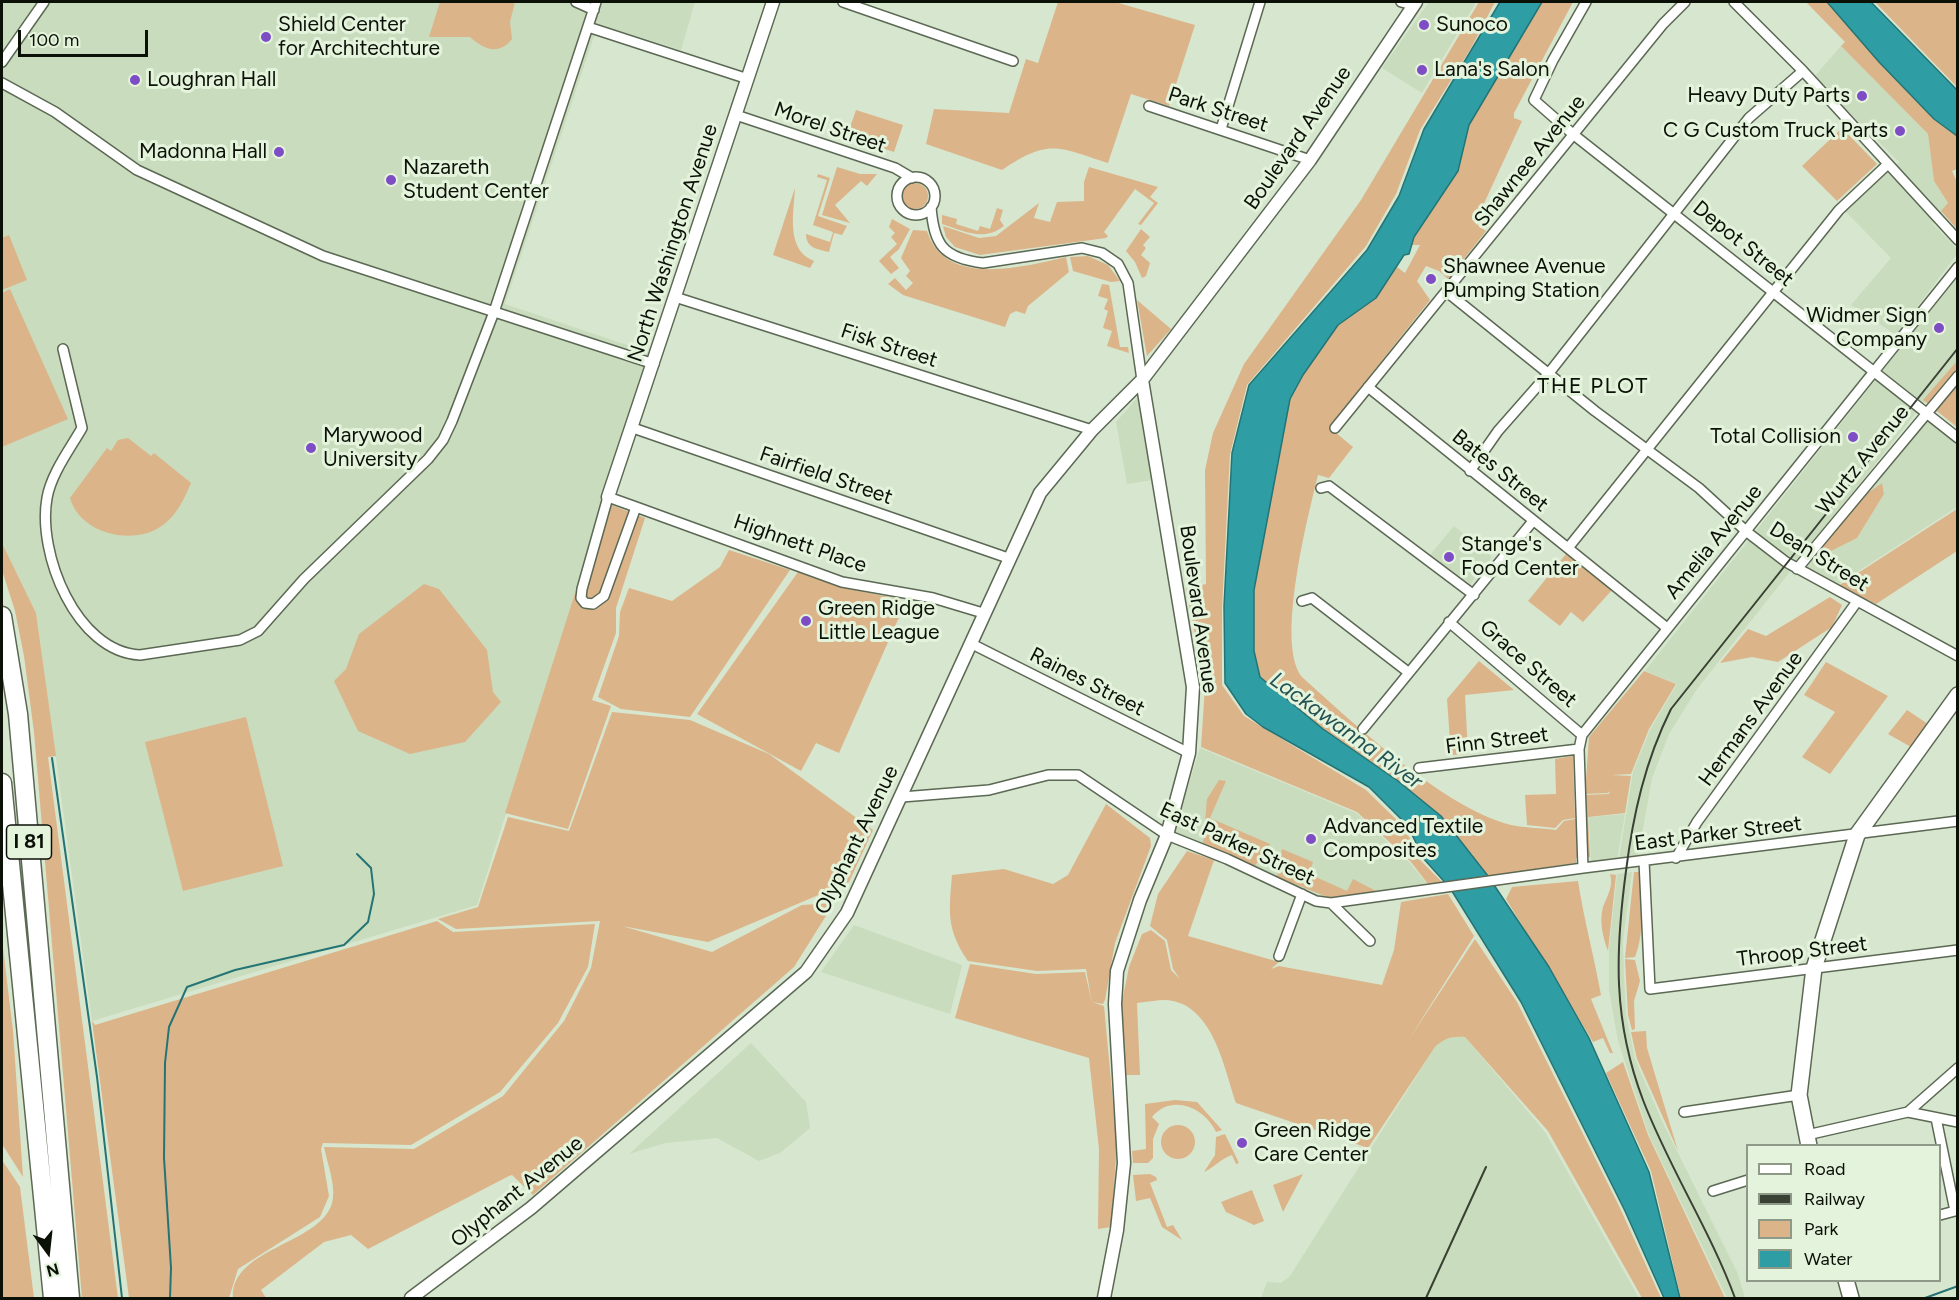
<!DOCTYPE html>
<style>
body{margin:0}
#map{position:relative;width:1959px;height:1300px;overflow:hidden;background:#d7e6ce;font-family:Figtree,sans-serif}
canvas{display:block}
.frame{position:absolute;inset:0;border:3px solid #0c1108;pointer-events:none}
.legend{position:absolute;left:1746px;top:1144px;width:195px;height:138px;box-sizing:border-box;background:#e4f3db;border:2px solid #8e9987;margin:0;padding:8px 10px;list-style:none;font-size:18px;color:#0c1108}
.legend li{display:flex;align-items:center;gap:12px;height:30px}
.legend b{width:30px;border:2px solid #8e9987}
.north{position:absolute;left:18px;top:1222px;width:60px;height:60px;-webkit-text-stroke:4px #e4f3db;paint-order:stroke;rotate:165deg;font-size:16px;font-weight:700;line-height:24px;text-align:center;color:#0c1108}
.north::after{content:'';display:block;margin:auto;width:21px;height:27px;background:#0c1108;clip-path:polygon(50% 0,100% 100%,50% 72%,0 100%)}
.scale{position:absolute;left:18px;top:30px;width:130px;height:27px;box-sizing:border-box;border:3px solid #0c1108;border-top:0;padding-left:8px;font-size:18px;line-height:21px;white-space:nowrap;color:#0c1108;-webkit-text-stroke:4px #e4f3db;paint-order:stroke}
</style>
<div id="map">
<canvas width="1959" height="1300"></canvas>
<div class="frame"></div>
<ul class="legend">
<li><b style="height:8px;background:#fff"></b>Road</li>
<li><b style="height:8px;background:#394034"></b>Railway</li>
<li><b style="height:16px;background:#dcb48a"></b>Park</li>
<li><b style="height:16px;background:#2e9ea4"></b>Water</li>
</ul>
<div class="north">N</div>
<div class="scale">100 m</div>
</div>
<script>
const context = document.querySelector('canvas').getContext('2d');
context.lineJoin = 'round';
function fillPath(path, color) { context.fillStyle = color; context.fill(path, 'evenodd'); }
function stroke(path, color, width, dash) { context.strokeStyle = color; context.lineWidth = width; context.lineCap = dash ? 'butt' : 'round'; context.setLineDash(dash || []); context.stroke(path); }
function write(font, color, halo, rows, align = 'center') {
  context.font = font + ' Figtree,sans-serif'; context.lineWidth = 6; context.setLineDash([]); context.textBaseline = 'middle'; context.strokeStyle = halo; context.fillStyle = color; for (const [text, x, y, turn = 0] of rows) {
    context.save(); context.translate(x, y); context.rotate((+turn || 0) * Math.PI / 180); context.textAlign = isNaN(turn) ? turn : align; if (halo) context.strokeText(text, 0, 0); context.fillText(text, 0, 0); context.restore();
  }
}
fillPath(new Path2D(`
 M2 2H695L681 50 598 24 505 304 651 353 477 905 92 1021 36 613 2 543Z
 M1429 2H1476L1422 93 1382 68Z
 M1841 46 1928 134 1934 181 1948 203 1933 224 1957 249V254L1896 335 1851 305 1891 258 1845 211 1899 162 1814 77Z
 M1957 277V361L1697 689 1669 734 1652 778 1638 857 1619 859 1633 772 1650 730 1677 684 1645 671Z
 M1139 396 1153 480 1127 484 1116 422Z
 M1925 418 1957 443V507L1837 585 1802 566ZM1882 484 1884 494 1857 538 1825 554 1816 565 1862 497Z
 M1454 526 1492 557 1469 586 1429 556Z
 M1200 748 1356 813 1410 863 1427 884 1330 898 1322 896 1174 832Z
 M1625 814 1617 859 1591 862 1589 817Z
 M1632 872 1623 941 1624 976 1626 1015 1635 1059 1661 1119 1738 1274 1745 1298H1727L1649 1135 1618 1041 1609 990V951L1617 874Z
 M854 925 962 965 950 1014 821 972Z
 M1456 1036 1465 1037 1545 1132 1639 1298H1261L1267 1282 1281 1283 1290 1276 1435 1047 1441 1041Z
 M751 1043 806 1102 810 1128 780 1153 759 1161 717 1138 665 1143 629 1154Z`), '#c9dcbd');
fillPath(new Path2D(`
 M440 2H515L510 22 512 39C499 56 483 49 470 37H429Z
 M1058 2H1115L1195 25 1169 106 1131 94 1108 163C1058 147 1049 138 1002 170L926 144 934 109 1009 113 1026 59 1038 63Z
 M1479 2H1495L1471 48 1420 130 1396 194 1366 246 1247 385 1230 454 1222 608V685L1244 716 1366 790 1404 827 1421 861 1444 884H1428L1411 862 1357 812 1201 747 1205 686 1186 589 1206 584 1205 470 1213 433 1244 364 1361 200Z
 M1542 2H1573L1514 113V118L1522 121 1475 223 1486 231 1448 279 1439 271 1426 266 1417 281 1430 300 1329 427 1353 447 1329 478 1318 475C1308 516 1275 644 1302 677 1353 723 1444 808 1511 825 1525 828 1541 828 1556 830L1564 821 1585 817 1584 795 1609 794 1610 791 1608 793 1585 794 1589 737 1644 671 1676 684 1649 729 1631 774 1611 775 1631 776 1625 813 1588 817 1590 857 1576 858V863L1488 876 1441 816 1398 781 1323 729 1260 677 1254 651V590L1290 399 1303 375 1338 325 1376 298 1397 267 1405 273 1420 245H1411L1414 237 1458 171 1469 125Z
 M1806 2H1828L1934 119 1957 136V169L1952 171 1957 182V229L1941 211 1948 203 1934 181 1928 134 1841 46 1845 42Z
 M1875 2H1957V87Z
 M856 110 903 125 894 152 847 136Z
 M1842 128 1877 164 1837 201 1802 166Z
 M837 167 860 174H877L867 186 861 181 835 205 850 223 822 215Z
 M1089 167 1158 187 1150 197 1158 203 1141 225 1138 224 1154 203 1135 189 1104 232 1108 236 1106 238 980 255 955 247 946 237 943 226 979 238 996 236 1039 203 1034 218 1050 222 1057 202 1084 201V182Z
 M818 174 830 178 818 216 847 226 842 235 834 233 829 252C817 249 806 248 806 234L830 242 833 232 813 225 827 180 817 177Z
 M902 196a13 13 0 1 1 26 0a13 13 0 1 1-26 0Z
 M795 188C794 211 785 250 814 261L810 268 773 255Z
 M997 208 1003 210 1000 220 1004 226C984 242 964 231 942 224V215L957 219 956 224 978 231 980 226 990 229Z
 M892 219 910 229 899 249 890 257 899 268 891 274 879 261 897 244 891 237 895 233 889 227Z
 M1141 229 1150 237 1143 245 1146 248 1141 255 1150 263 1146 276 1142 278 1135 262 1126 251Z
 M913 230 927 231C945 288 1022 267 1066 257L1069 272 1028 306 1025 314 1016 311 1010 314 1005 327 903 295 888 284 895 278 906 290 913 283 906 276 910 271 901 258Z
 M9 235 27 280 2 290V238Z
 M1088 256 1108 265 1120 281 1111 282 1073 271 1070 257Z
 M1102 284 1109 285 1120 347H1128L1129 353 1107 346 1112 331 1103 328 1108 311 1104 309 1108 299 1098 296Z
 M10 289 68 419 2 447V293Z
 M1137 300 1171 329 1147 356Z
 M1957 361V427L1923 400Z
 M128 438 151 456 154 453 191 483C184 499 177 515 163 525 134 547 80 534 70 498L107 448 111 451 118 440Z
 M1882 483 1884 494 1857 538 1825 554 1815 566 1813 559 1862 497Z
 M604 502 645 518 616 608V633L592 700 611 706 568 829 505 813Z
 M1957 509V551L1876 604 1838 586Z
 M2 543 36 613 56 756 48 757 118 1298H82L34 732 24 656 15 611 2 570Z
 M729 550 790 570 690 717 621 709 598 697 619 636 620 612 629 588 672 601 720 567Z
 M1566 554 1612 590 1583 622 1571 612 1560 626 1528 601Z
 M798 572 839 587 899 599 904 606 839 753 816 743 801 771 697 714Z
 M424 584 439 589 487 650 493 692 501 702 465 742 410 754 358 731 334 681 346 669 359 634Z
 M1830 597 1842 605 1832 627 1778 662 1752 657 1720 663 1748 629 1766 636Z
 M1479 661 1514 690 1465 695 1468 754 1451 755 1447 699Z
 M1826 662 1888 696 1830 774 1802 757 1835 712 1804 695Z
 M1907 710 1928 724 1911 747 1888 734Z
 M612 712 690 720 769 754 873 830 849 882 708 942 622 926 712 952 802 905 834 903 794 967 533 1195 512 1175 509 1176 368 1249 351 1235 324 1242 261 1290 266 1298H233C230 1246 328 1244 333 1198 335 1183 327 1162 324 1147L414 1149 503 1096 564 1021 591 968 600 921 456 929 438 919 478 907 508 817 569 831Z
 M246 717 283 866 183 891 145 742Z
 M1573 756 1575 818 1563 820 1555 828 1527 825 1525 795 1556 794 1555 759Z
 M1219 780 1226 781 1210 818 1270 844 1254 867 1203 844 1207 799Z
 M1106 804 1150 838 1151 846 1115 943 1105 1000 1103 1004 1092 1002 1104 1006 1117 1145 1111 1227 1098 1229 1099 1149 1089 1058 955 1018 970 964 1036 974 1085 972 1092 1003 1086 969 1037 971 968 961C946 929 949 912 952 875L1004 869 1053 884 1068 875Z
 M1282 849 1313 862 1309 874 1347 891 1353 879 1376 891 1330 898 1277 877Z
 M1187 851 1214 860 1188 936 1279 962 1271 969 1279 966 1382 985 1394 950 1401 902 1448 894 1474 936 1408 1041 1475 939 1517 1002 1619 1206 1661 1298H1642L1548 1131 1465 1037C1453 1036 1444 1038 1435 1047L1368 1148 1236 1103C1224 1068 1213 1003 1166 1000 1156 1000 1146 1002 1137 1003L1140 1075H1126L1120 1012 1129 967 1142 934 1151 930 1165 941 1171 970 1180 979 1173 969 1167 940 1150 926 1158 894Z
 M1634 872H1639C1642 897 1645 933 1635 957L1625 958Z
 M1610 874 1616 875 1608 951C1603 938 1599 921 1603 907 1607 896 1614 886 1610 874Z
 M1578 881C1584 920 1594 956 1601 995L1591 999 1613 1053H1610L1603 1038 1593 1042 1506 899 1512 887Z
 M437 921 453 932 595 924 588 967 558 1023 500 1092 411 1145 323 1143 321 1149 329 1196 320 1217 238 1269 229 1298H129L92 1021 95 1025Z
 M2 940 13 1031 23 1177 2 1144Z
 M1625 959 1635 960 1640 981 1634 1001 1635 1029 1632 1030 1628 1015Z
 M1646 1031 1647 1048 1678 1151 1637 1059 1631 1032Z
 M1623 1062 1648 1135 1725 1298H1681L1651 1171 1606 1073Z
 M1175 1100 1197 1102 1222 1130 1216 1132C1205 1108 1172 1093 1152 1117L1159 1124 1153 1139V1158L1148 1163H1133L1132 1151 1146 1149 1145 1104Z
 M1161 1142a17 17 0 1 1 34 0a17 17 0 1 1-34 0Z
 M1225 1134 1239 1163 1236 1164 1232 1155C1220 1159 1215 1167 1204 1172L1215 1155 1216 1137Z
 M2 1160 20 1187 34 1298H2Z
 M1150 1174 1156 1177 1157 1180 1150 1183 1167 1227 1173 1225 1182 1240 1162 1227 1150 1198 1136 1201 1133 1175Z
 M1303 1174 1283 1212 1273 1185Z
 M1252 1190 1264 1221 1254 1225 1226 1212 1221 1202Z`), '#dcb48a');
const water = new Path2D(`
 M1500 2H1542L1469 125 1458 171 1414 237 1409 254 1404 255 1376 298 1338 325 1303 375 1290 399 1254 590V651L1260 677 1323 729 1398 781 1441 816 1488 876 1549 967 1589 1038 1649 1172 1680 1298H1664L1625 1211 1521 1002 1450 888 1423 858 1408 826 1369 787 1263 727 1246 714 1225 683 1224 606 1232 453 1249 385 1367 250 1399 196 1424 129Z
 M1827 2H1871L1957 90V136L1934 119 1879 62Z`);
fillPath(water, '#2e9ea4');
stroke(water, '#247475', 1.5);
stroke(new Path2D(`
 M52 758 97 1077 122 1298
 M170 1298 171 1268 164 1158 165 1063 169 1027 187 987 235 970 344 945 368 922 374 894 371 868 357 854
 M1925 1298 1958 1286`), '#247475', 2);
const minor = new Path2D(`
 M576 2 594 10
 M843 2 1013 61
 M1401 2 1413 5
 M1586 2 1553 60 1534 100 1574 135 1958 438
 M1734 2 1803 71 1958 240
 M588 27 748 79
 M2 62 44 2
 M2 83 55 112 137 170 323 256 654 364
 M1149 106 1310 160
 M736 115 895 168 912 178
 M1221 129 1260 2
 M897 196a19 19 0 1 1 38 0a19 19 0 1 1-38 0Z
 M931 207C934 245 943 258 983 263L1082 248 1102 253 1118 264 1128 283 1142 380
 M1447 292 1595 411 1699 488 1747 532 1786 562 1958 656
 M675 297 1092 430
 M63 349 82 428C70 449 51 474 47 498 37 553 76 652 140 655L240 640 258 631 304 579 428 459 443 440 452 421 494 312 596 2
 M1368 387 1667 628
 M633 428 1008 558
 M1335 428 1663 24 1685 2
 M1470 471 1498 431 1549 373 1749 118 1803 71
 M1321 488 1329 486 1474 595
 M636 507 604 596 593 604 585 603 581 598 582 589 608 497 636 507 842 582 933 598 983 613
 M1568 548 1839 210 1888 164
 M1797 569 1958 376
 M1302 601 1312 598 1408 672
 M1449 622 1582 735
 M970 643 1189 753
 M1363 729 1533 521
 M1419 768 1579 749
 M902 797 989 790 1048 775H1078L1167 835 1227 859 1316 901 1331 903 1583 868 1958 821
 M1676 858 1697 822 1856 603
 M1644 861 1650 989 1958 950
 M1583 868 1579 749 1582 735 1958 267
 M1331 903 1370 941
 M1279 956 1302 894
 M1684 1112 1799 1095
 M1908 1112 1958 1068
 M1936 1118 1955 1211 1940 1215
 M1807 1135 1908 1112 1958 1122
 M1713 1191 1748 1180`);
const tertiary = new Path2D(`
 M608 497 773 2
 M411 1298 531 1208 806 972 847 913 1040 493 1092 430 1142 380 1310 160 1416 2
 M1104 1298 1117 1230 1124 1163 1115 1004 1117 971 1140 900 1167 835 1189 753 1193 687 1142 380`);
const primary = new Path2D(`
 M1809 1146 1799 1095 1814 968 1857 835 1958 695
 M1846 1280 1851 1298`);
const motorway = new Path2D(`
 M2 616 18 714 70 1298
 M2 783 53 1298`);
stroke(minor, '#5b6853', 12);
stroke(tertiary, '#5b6853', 15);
stroke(primary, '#5b6853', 18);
stroke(motorway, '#5b6853', 21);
stroke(minor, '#fff', 9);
stroke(tertiary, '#fff', 12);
stroke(primary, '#fff', 15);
stroke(motorway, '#fff', 18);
stroke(new Path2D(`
 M1426 1298 1486 1167
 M1735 1298C1710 1230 1669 1168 1643 1100 1613 1021 1615 953 1626 871 1633 815 1645 761 1671 709L1958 348`), '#394034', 2);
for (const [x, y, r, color] of [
 [1424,25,6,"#7e4dc6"],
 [266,37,6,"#7e4dc6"],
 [1422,70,6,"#7e4dc6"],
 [135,80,6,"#7e4dc6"],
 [1862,96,6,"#7e4dc6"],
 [1900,131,6,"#7e4dc6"],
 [279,152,6,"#7e4dc6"],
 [391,180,6,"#7e4dc6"],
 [1431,279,6,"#7e4dc6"],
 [1939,328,6,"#7e4dc6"],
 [1853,437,6,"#7e4dc6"],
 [311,448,6,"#7e4dc6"],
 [1449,557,6,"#7e4dc6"],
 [806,621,6,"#7e4dc6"],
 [1311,839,6,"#7e4dc6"],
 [1242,1143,6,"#7e4dc6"]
]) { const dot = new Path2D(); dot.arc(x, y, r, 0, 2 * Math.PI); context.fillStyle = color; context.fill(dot); stroke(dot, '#e4f3db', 2); }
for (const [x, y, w] of [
 [29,842,45]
]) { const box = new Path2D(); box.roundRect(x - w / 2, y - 17, w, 34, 4.5); context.fillStyle = '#e4f3db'; context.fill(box); stroke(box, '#0c1108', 1.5); }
write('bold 20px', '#0c1108', null, [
 ["I 81",29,842]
]);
write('21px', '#0c1108', '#e4f3db', [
 ["Shield Center",278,25],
 ["for Architechture",278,49],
 ["Sunoco",1436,25],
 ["Lana's Salon",1434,70],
 ["Loughran Hall",147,80],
 ["Heavy Duty Parts",1850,96,"right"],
 ["C G Custom Truck Parts",1888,131,"right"],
 ["Madonna Hall",267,152,"right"],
 ["Nazareth",403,168],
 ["Student Center",403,192],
 ["Shawnee Avenue",1443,267],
 ["Pumping Station",1443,291],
 ["Widmer Sign",1927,316,"right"],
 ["Company",1927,340,"right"],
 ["Marywood",323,436],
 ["University",323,460],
 ["Total Collision",1841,437,"right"],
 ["Stange's",1461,545],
 ["Food Center",1461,569],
 ["Green Ridge",818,609],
 ["Little League",818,633],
 ["Advanced Textile",1323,827],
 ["Composites",1323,851],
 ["Green Ridge",1254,1131],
 ["Care Center",1254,1155]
], 'left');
write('21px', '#0c1108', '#e4f3db', [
 ["Park Street",1218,110,18],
 ["Morel Street",830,128,19],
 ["Boulevard Avenue",1298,138,-55],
 ["Shawnee Avenue",1530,161,-51],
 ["North Washington Avenue",673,243,-72],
 ["Depot Street",1743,244,39],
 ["Fisk Street",889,346,18],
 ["Wurtz Avenue",1863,460,-51],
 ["Bates Street",1500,471,39],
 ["Fairfield Street",826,476,19],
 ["Amelia Avenue",1714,542,-51],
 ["Highnett Place",800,544,19],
 ["Dean Street",1819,557,32],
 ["Boulevard Avenue",1198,609,82],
 ["Grace Street",1528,664,41],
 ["Raines Street",1087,682,27],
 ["Hermans Avenue",1751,719,-54],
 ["Finn Street",1497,741,-7],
 ["East Parker Street",1718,834,-7],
 ["Olyphant Avenue",857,840,-64],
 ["East Parker Street",1237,844,25],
 ["Throop Street",1802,952,-7],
 ["Olyphant Avenue",517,1192,-39]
]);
context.letterSpacing = '1.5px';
write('22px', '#0c1108', '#e4f3db', [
 ["THE PLOT",1593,387]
]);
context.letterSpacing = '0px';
write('italic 22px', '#235254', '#e4f3db', [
 ["Lackawanna River",1346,731,36]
]);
</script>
